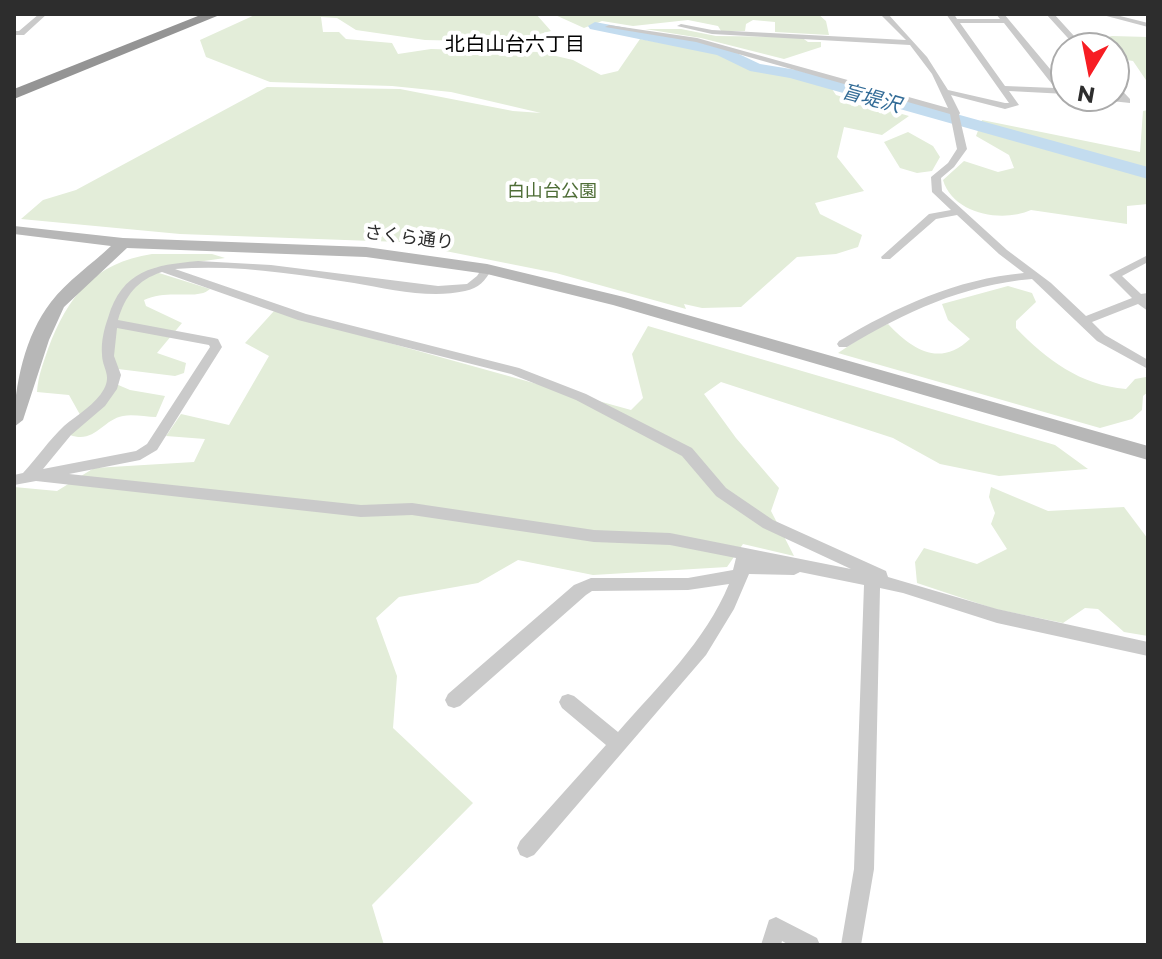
<!DOCTYPE html>
<meta charset="utf-8">
<style>
body{margin:0}
#map{position:relative;width:1162px;height:959px;overflow:hidden;background:#fff;font-family:Montserrat,sans-serif}
canvas{display:block}
.frame{position:absolute;inset:0;border:16px solid #2d2d2d;pointer-events:none}
.north{position:absolute;left:1050px;top:32px;width:80px;height:80px;box-sizing:border-box;background:#fff;border:2px solid #ababab;border-radius:50%;rotate:190deg;font-size:22px;font-weight:700;line-height:32px;text-align:center;color:#2d2d2d}
.north::after{content:'';display:block;margin:auto;width:28px;height:36px;background:#f71d23;clip-path:polygon(50% 0,100% 100%,50% 72%,0 100%)}
</style>
<div id="map">
<canvas width="1162" height="959"></canvas>
<div class="frame"></div>
<div class="north">N</div>
</div>
<script>
const context = document.querySelector('canvas').getContext('2d');
context.lineJoin = 'round';
function fillPath(path, color) { context.fillStyle = color; context.fill(path, 'evenodd'); }
function write(font, color, halo, rows, align = 'center') {
  context.font = font + ' Montserrat,"Noto Sans JP",sans-serif'; context.lineWidth = 8; context.setLineDash([]); context.textBaseline = 'middle'; context.strokeStyle = halo; context.fillStyle = color; for (const [text, x, y, turn = 0] of rows) {
    context.save(); context.translate(x, y); context.rotate((+turn || 0) * Math.PI / 180); context.textAlign = isNaN(turn) ? turn : align; if (halo) context.strokeText(text, 0, 0); context.fillText(text, 0, 0); context.restore();
  }
}
fillPath(new Path2D(`
 M257 14H536L551 31 509 42 425 40 356 30 337 18 321 17 323 32H339L346 39 392 43 398 54 431 49 539 52 573 60 601 75 618 71 640 39 721 54 748 68 830 86 836 95 909 116 882 135 844 127 837 157 864 191 815 203 820 214 862 235 858 247 836 254 797 257 741 307 702 308 684 304 686 309 556 273 400 242 180 234 21 219 43 200 76 190 267 87 400 89 513 111 541 113 451 92 392 86 270 82 206 57 200 40Z
 M553 14H818L826 21 829 35 775 32V22L753 20 746 24 745 31H721L718 26 688 20 633 26 602 21 584 28Z
 M645 29H681L716 36 801 37 808 42H821V47L784 59 701 38Z
 M1112 36 1148 37V83L1133 61 1114 58V48H1095L1090 41Z
 M1148 110V204L1127 206V224L1031 210C1002 223 953 214 943 180L964 161 998 172 1014 168 1009 155 976 136 982 120 1140 152 1143 111Z
 M908 132 933 146 940 157 932 171 917 173 900 168 884 142Z
 M152 254H212L225 258 155 268 159 273 210 289C197 301 169 288 144 300L146 306 182 323 157 353 186 363 184 373 175 376 118 369 109 381 130 390 165 396 156 417C146 417 133 414 123 416 102 420 95 444 70 435L83 420 69 395 37 392C38 376 43 364 48 349 68 296 94 263 152 254Z
 M1008 286 1032 293 1036 302 1016 321V328C1047 360 1080 385 1126 389L1135 379 1146 377 1148 392 1143 396 1142 410 1132 419 1100 428 838 353 874 329 888 324C912 349 939 368 970 339L948 320 942 304Z
 M274 311 631 410 643 398 632 354 648 326 1055 445 1088 469 999 476 940 464 893 438 721 382 704 394 736 438 779 488 771 511 794 556 743 544 727 567 593 575 518 560 478 583 399 597 376 618 397 676 393 728 473 803 372 905 384 945H14V487L57 491 94 468 194 462 205 439 166 436 181 414 229 425 269 356 245 343Z
 M991 487 1048 511 1124 507 1148 539V636L1124 632 1098 609 1085 608 1063 623 995 609 917 583 915 562 924 548 977 564 1007 549 991 524 995 513 989 497Z`), '#e3edd9');
fillPath(new Path2D(`
 M595 22 722 46 760 64 797 70 1148 167V179L790 78 750 71 717 55 590 29 588 26Z`), '#c3dcef');
fillPath(new Path2D(`
 M39 14H47L24 35H14V31H19Z
 M880 14H888L927 57 948 90 1005 103H1009L946 14H954L957 19H1000L996 14H1004L1066 88V94L1009 91 1019 105 1005 109 951 95 960 113 959 115 967 149 954 167 941 178 942 191 1007 250 1051 283 1086 316 1132 298 1109 275 1148 255V262L1122 276 1141 294 1148 293V311L1138 304 1092 322 1105 335 1148 360V369L1097 341 1032 279C963 285 905 312 847 347H839L837 344 839 341C896 307 956 279 1024 273L999 254 957 215 936 219 890 259H882L881 257 929 214 951 210 932 192 931 177 948 163 957 149 950 114 696 42 605 27 609 25 697 38 948 108 932 74 910 45 712 34 677 26 681 24 712 30 906 40ZM960 23H1004L1055 88 1005 86Z
 M1046 14H1054L1085 48H1077Z
 M1099 14H1112L1148 23V27Z
 M1114 82 1130 99V103L1093 99 1089 96 1120 97 1114 90Z
 M198 261 271 265 438 286 467 284 477 276 483 267H491L492 269C485 281 479 288 465 291 430 299 389 289 354 283 295 274 235 264 175 269L306 314 519 368 586 394 692 448 726 488 773 520 886 571 888 577 997 609 1148 642V656L997 623 903 593 880 588 874 869 861 945H841L854 869 864 585 800 572 794 575 749 574 734 609 706 655 534 855 527 858 520 855 517 848 520 841 606 745 562 708 559 702 562 696 568 694 574 696 618 732C659 685 705 642 729 584L688 590 592 591 586 595 460 706 454 708 448 706 445 700 448 694 574 585 591 578H688L733 570 736 558 670 545 594 542 412 515 361 517 36 481 14 485V475L23 473C37 458 49 440 64 426 77 415 96 404 104 389 112 375 102 368 102 354 101 342 104 329 108 318 122 270 154 265 198 261ZM162 272 298 320 511 374 576 400 682 456 716 496 763 528 851 569 670 533 594 530 412 503 361 505 69 474 140 460 157 450 222 347 218 339 214 338 118 320C125 296 137 280 162 272ZM117 328 209 345 210 347 147 444 136 451 43 469 71 435 105 406 117 389 121 375 114 356Z
 M776 917 817 938 820 945H789L782 941 781 945H761L769 920Z`), '#cacaca');
fillPath(new Path2D(`
 M14 226 123 238 366 247 487 264 624 297 1148 446V460L613 305 487 274 366 257 127 248 64 307 49 340 23 420 14 427C14 386 25 335 51 302 67 281 92 264 111 246L14 234Z`), '#b7b7b7');
fillPath(new Path2D(`
 M203 14H222L14 99V89Z`), '#949494');
write('18px', '#4e6d36', '#fff', [
 ["白山台公園",552,192]
]);
write('18px', '#2d2d2d', '#fff', [
 ["さくら通り",409,238,7]
]);
write('20px', '#000', '#fff', [
 ["北白山台六丁目",515,45]
]);
write('italic 20px', '#336c97', '#fff', [
 ["盲堤沢",871,99,15]
]);
</script>
